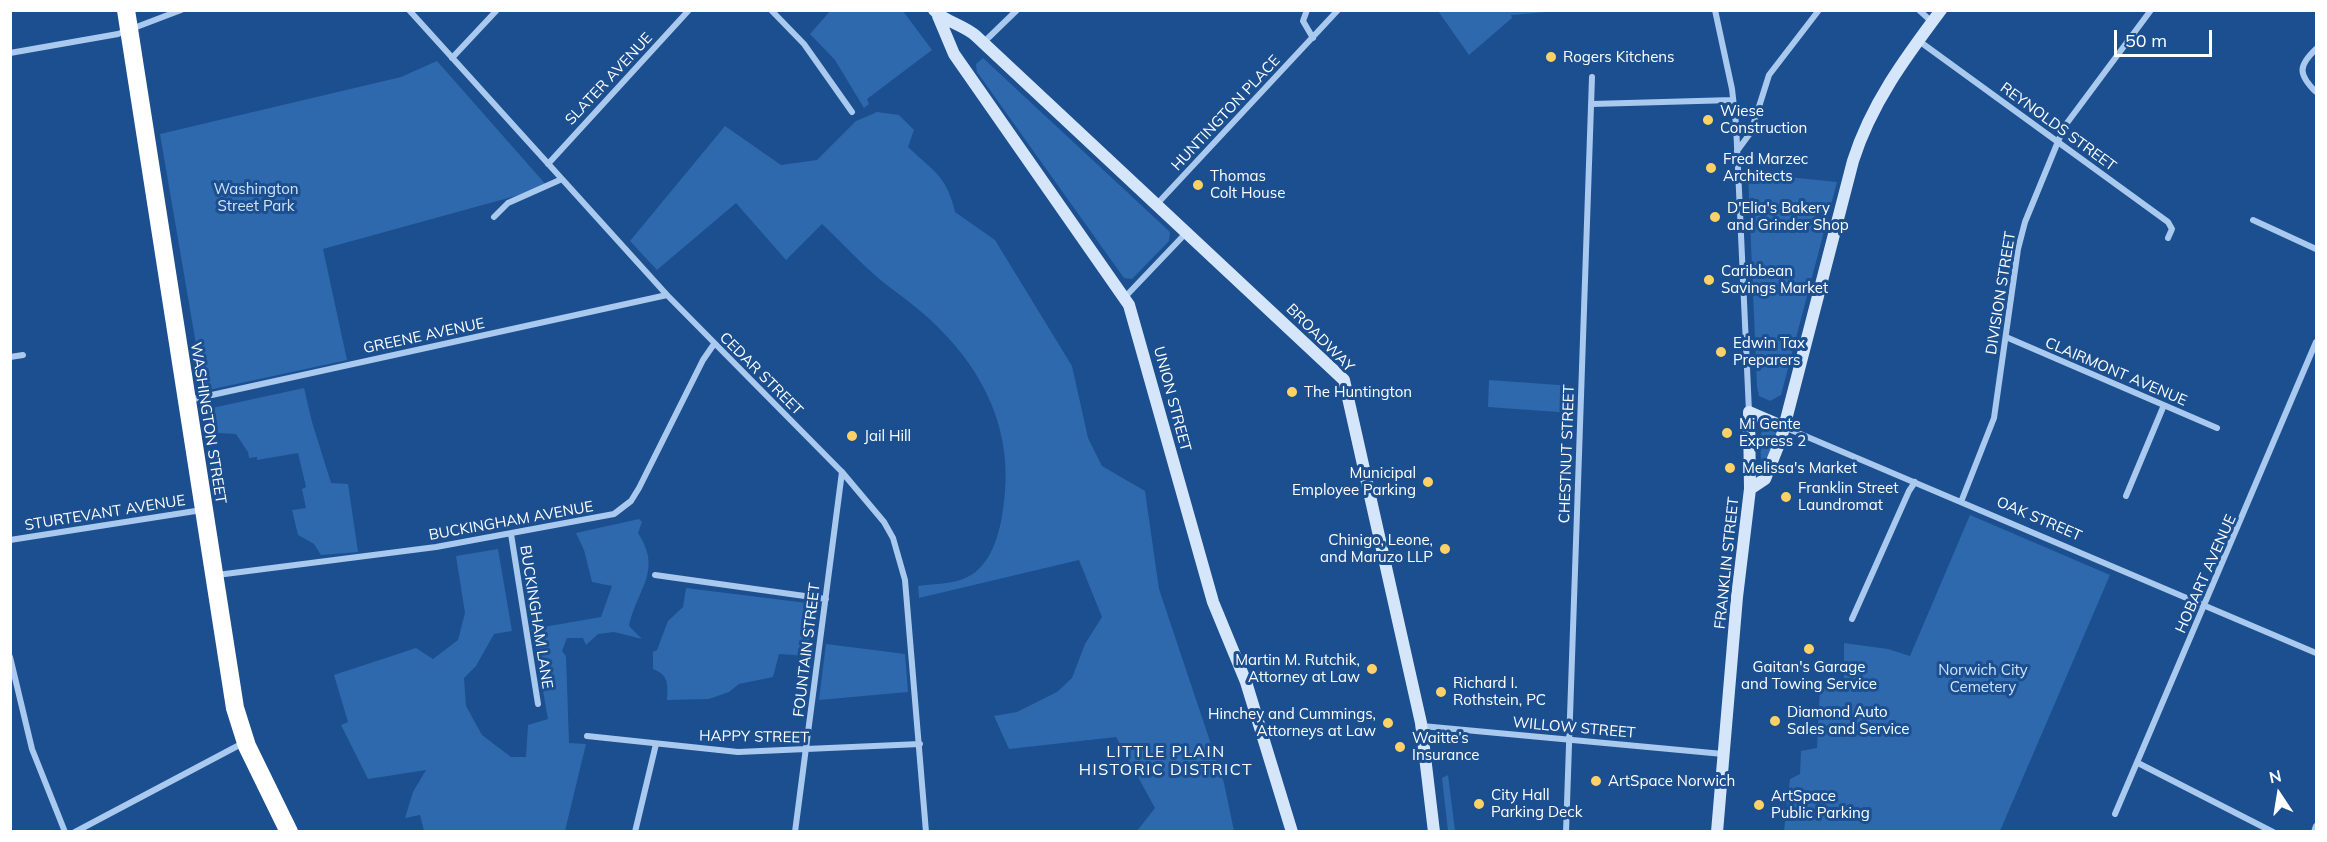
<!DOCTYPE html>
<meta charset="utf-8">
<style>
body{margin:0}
#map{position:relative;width:2327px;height:842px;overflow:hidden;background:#1b4f8f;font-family:Mulish,sans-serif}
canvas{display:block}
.frame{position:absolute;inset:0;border:12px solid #fff;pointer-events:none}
.north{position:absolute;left:2249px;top:764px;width:60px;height:60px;-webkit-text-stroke:4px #1b4f8f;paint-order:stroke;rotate:348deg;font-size:16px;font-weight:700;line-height:24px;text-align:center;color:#fff}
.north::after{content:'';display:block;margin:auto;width:21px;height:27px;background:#fff;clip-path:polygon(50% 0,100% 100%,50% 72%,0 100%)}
.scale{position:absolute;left:2114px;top:30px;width:98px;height:27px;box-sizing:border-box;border:3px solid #fff;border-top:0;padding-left:8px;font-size:18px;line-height:21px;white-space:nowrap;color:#fff;-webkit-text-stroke:4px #1b4f8f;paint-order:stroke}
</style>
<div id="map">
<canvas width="2327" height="842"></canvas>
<div class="frame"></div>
<div class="north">N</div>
<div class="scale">50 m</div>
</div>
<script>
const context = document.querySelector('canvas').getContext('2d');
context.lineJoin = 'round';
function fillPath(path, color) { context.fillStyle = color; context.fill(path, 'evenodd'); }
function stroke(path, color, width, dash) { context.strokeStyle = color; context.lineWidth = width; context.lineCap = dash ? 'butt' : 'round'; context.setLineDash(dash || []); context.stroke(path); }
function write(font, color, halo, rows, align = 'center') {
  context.font = font + ' Mulish,sans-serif'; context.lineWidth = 6; context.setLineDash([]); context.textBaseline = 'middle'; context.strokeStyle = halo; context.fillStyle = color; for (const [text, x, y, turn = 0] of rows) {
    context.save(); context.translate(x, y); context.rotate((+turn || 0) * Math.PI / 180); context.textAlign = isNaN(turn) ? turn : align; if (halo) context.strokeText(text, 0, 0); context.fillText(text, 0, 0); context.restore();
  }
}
fillPath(new Path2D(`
 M831 10 903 11 932 50 867 99 869 104 864 108 835 60 810 34Z
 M1572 10 1511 15 1512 18 1469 55 1438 11Z
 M983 58 1170 232 1169 241 1132 279 1124 278 977 72 976 64Z
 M437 61 548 187 323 249 347 360 204 391 160 134 401 77Z
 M877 112 899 115 914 130 908 147C933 171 947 176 955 212L995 240 1072 366 1088 438 1102 466 1145 491 1159 589 1224 783 1234 831H1137L1155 808 1116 737 1009 749 994 716 1017 712 1057 692 1072 678 1085 644 1102 617 1079 560 919 598 918 586C932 584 950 584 963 579 988 570 998 540 1002 516 1020 420 972 347 896 292 869 273 846 246 822 224L786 260 736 203 657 270 630 241 725 126 781 165 817 160 856 121Z
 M1748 173 1837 182 1781 395 1770 401 1759 396 1757 387Z
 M1489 380 1573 386 1572 413 1488 407Z
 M304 388 312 422 331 483 348 484 358 552 321 555 314 544 298 535 292 510 306 508 302 489 306 487 298 453 257 460V457L249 458 248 452 236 434 218 433 212 408Z
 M1769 428 1777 433 1764 466 1761 464 1760 436 1763 429Z
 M1970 515 2110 575 2000 831H1784L1790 779 1800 774 1801 751 1817 748 1820 688 1844 686V643L1888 649 1910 656Z
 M639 519 642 522 638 533C663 571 637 589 629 626L642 639 614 632 598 634 586 645 583 638H567L562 651 566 656 569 743 586 744 565 831H424L420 815 405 818 413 792 426 770 368 779 341 725 348 722 334 675 416 648 433 659 458 640 465 613 456 556 498 549 512 631 494 634 476 666 464 678 466 706 482 735 511 757H526L528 725 548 719 532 629 601 617 612 586 592 582 584 550 576 533Z
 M686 588 815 604 807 656 779 654 773 677 739 684 729 692 709 699 667 700C668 685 669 675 653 669V652L657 650 668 621 683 607Z
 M826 644 905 654 908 692 819 700Z
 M1448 775 1455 831H1448L1442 778Z`), '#2e69ad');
stroke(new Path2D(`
 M409 10 667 295 842 472 884 522 893 538 905 580 926 832
 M771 10 804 44 852 112
 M1307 10 1303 21 1313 38
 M1715 10 1732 89 1736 124 1749 412
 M1919 10 1932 22
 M1919 41 2168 222 2172 229 2168 238
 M983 43 1017 10
 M2316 49C2298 66 2298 74 2316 92
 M10 53 118 34 181 10
 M452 58 497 10
 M1592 104 1733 100
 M1737 151 1751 132 1769 75 1819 10
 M548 164 689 10
 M1157 204 1338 10
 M494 217 508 203 562 179
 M2253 220 2316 249
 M1125 297 1186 233
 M2006 337 2217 428
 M10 357 23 355
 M189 400 667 295
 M1784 427 2316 653
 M2126 496 2164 405
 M1961 502 1994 418 2018 249 2025 222 2064 127 2151 10
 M511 534 538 704
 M10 540 202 510
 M217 575 436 547 614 514 631 501 639 488 703 360 714 344
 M655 575 826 599
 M1852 619 1909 491 1915 482
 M10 657 32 749 65 832
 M1422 726 1723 754
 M587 736 738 752 920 744
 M2138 763 2273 832
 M2115 814 2316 342
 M75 832 245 742
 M635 832 656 744
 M795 832 842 472
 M1566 832 1592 77
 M2314 832 2316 826`), '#a9c9ee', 6);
stroke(new Path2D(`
 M934 10C943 21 964 25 976 36L1344 380 1421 723 1434 832
 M938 16 954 54 1129 305 1213 602 1246 682 1292 832
 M1750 489 1765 479 1781 439 1853 161C1871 104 1905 58 1941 10
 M1717 832 1737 597 1750 489 1749 412 1784 427`), '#d6e6fa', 12);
stroke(new Path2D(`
 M126 10 235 708 247 746 289 832`), '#fff', 18);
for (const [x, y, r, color] of [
 [1551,57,6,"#ffd166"],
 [1708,120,6,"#ffd166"],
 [1711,168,6,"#ffd166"],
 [1198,185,6,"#ffd166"],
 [1715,217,6,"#ffd166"],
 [1709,280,6,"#ffd166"],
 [1721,352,6,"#ffd166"],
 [1292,392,6,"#ffd166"],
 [1727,433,6,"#ffd166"],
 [852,436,6,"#ffd166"],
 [1730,468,6,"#ffd166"],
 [1428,482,6,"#ffd166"],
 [1786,497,6,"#ffd166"],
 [1445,549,6,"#ffd166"],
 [1809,649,6,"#ffd166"],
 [1372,669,6,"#ffd166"],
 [1441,692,6,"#ffd166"],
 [1775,721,6,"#ffd166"],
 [1388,723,6,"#ffd166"],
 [1400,747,6,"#ffd166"],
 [1596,781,6,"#ffd166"],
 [1479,804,6,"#ffd166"],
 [1759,805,6,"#ffd166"]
]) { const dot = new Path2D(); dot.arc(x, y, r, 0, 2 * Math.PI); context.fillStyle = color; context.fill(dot); stroke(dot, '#1b4f8f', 2); }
write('15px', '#fff', '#1b4f8f', [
 ["Rogers Kitchens",1563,57],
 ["Wiese",1720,111],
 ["Construction",1720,128],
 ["Fred Marzec",1723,159],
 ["Architects",1723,176],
 ["Thomas",1210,176],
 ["Colt House",1210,193],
 ["D'Elia's Bakery",1727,208],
 ["and Grinder Shop",1727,225],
 ["Caribbean",1721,271],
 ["Savings Market",1721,288],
 ["Edwin Tax",1733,343],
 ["Preparers",1733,360],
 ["The Huntington",1304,392],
 ["Mi Gente",1739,424],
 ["Express 2",1739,441],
 ["Jail Hill",864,436],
 ["Melissa's Market",1742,468],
 ["Municipal",1416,473,"right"],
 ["Employee Parking",1416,490,"right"],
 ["Franklin Street",1798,488],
 ["Laundromat",1798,505],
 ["Chinigo, Leone,",1433,540,"right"],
 ["and Maruzo LLP",1433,557,"right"],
 ["Martin M. Rutchik,",1360,660,"right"],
 ["Attorney at Law",1360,677,"right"],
 ["Gaitan's Garage",1809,667,"center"],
 ["and Towing Service",1809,684,"center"],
 ["Richard I.",1453,683],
 ["Rothstein, PC",1453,700],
 ["Diamond Auto",1787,712],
 ["Sales and Service",1787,729],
 ["Hinchey and Cummings,",1376,714,"right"],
 ["Attorneys at Law",1376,731,"right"],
 ["Waitte’s",1412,738],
 ["Insurance",1412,755],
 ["ArtSpace Norwich",1608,781],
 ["City Hall",1491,795],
 ["Parking Deck",1491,812],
 ["ArtSpace",1771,796],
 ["Public Parking",1771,813]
], 'left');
write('15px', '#fff', '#1b4f8f', [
 ["SLATER AVENUE",609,79,-47],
 ["HUNTINGTON PLACE",1226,113,-47],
 ["REYNOLDS STREET",2058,127,36],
 ["DIVISION STREET",2001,293,-81],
 ["GREENE AVENUE",424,336,-12],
 ["BROADWAY",1320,338,45],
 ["CLAIRMONT AVENUE",2116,372,23],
 ["CEDAR STREET",761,374,45],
 ["UNION STREET",1172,399,75],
 ["WASHINGTON STREET",208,423,81],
 ["CHESTNUT STREET",1567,454,-88],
 ["STURTEVANT AVENUE",105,513,-9],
 ["OAK STREET",2039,519,23],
 ["BUCKINGHAM AVENUE",511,521,-10],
 ["FRANKLIN STREET",1727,563,-84],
 ["HOBART AVENUE",2206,574,-66],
 ["BUCKINGHAM LANE",536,617,81],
 ["FOUNTAIN STREET",807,650,-83],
 ["WILLOW STREET",1574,728,5],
 ["HAPPY STREET",754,737,1]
]);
write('15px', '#cfe3fa', '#1b4f8f', [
 ["Washington",256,189],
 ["Street Park",256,206],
 ["Norwich City",1983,670],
 ["Cemetery",1983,687]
]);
context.letterSpacing = '1.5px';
write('16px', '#fff', '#1b4f8f', [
 ["LITTLE PLAIN",1166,752],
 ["HISTORIC DISTRICT",1166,770]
]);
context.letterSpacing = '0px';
</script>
